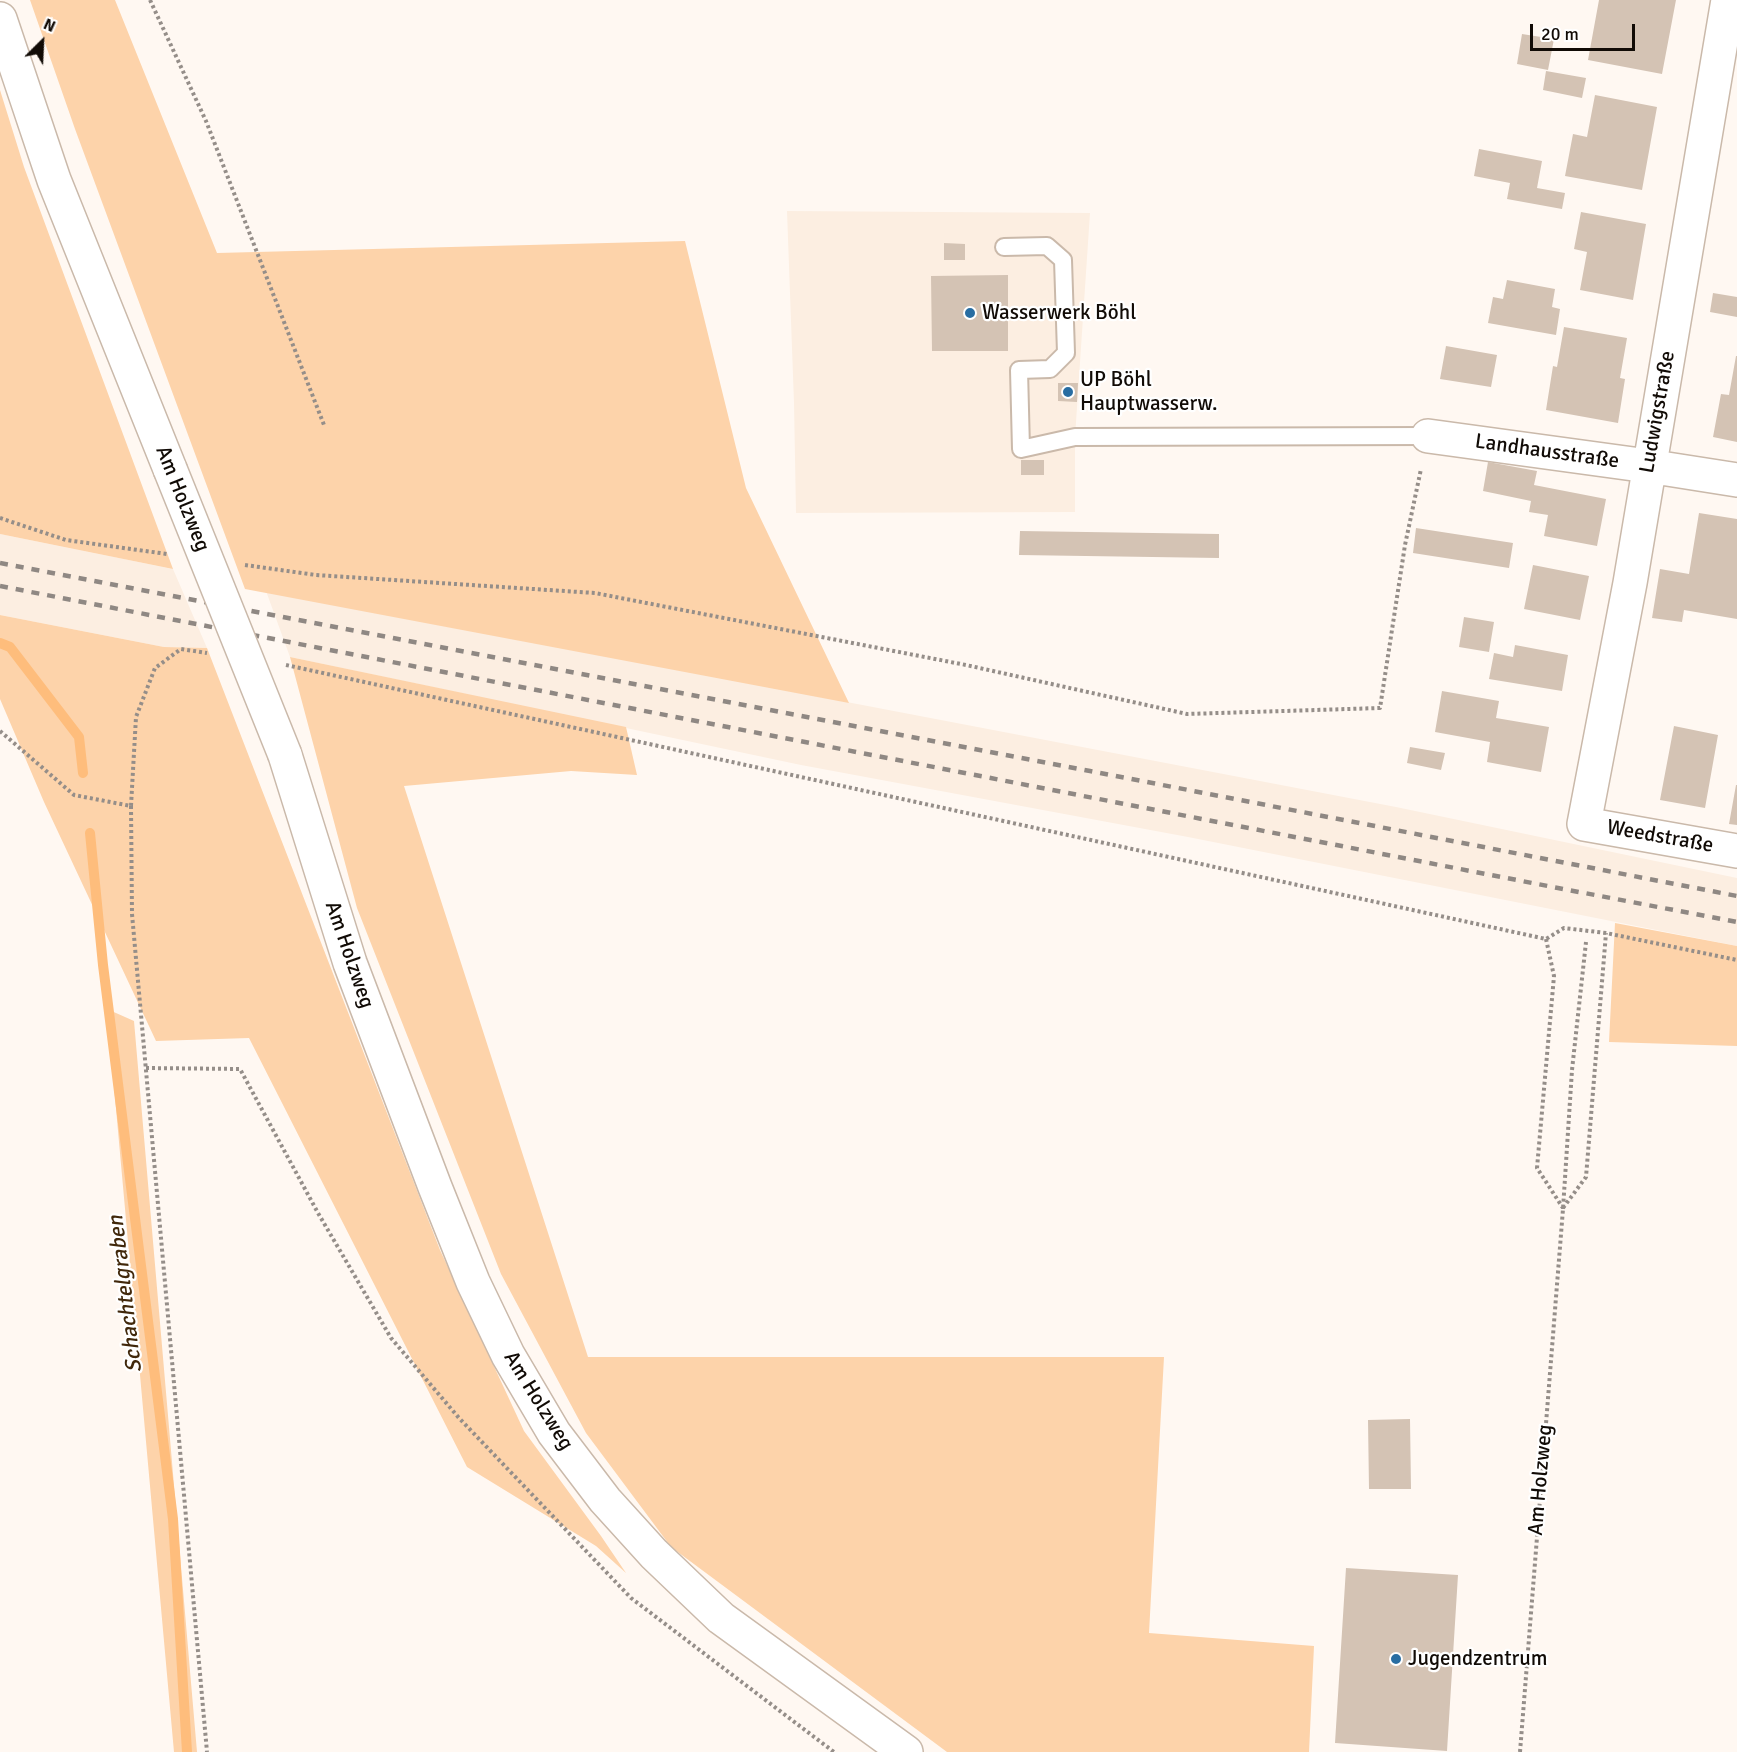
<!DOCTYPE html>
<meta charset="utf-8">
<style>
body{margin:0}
#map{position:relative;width:1737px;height:1752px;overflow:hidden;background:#fff8f2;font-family:Signika,sans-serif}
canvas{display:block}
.north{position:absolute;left:12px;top:12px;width:60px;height:60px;-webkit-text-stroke:4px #fff;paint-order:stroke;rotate:24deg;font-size:16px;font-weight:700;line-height:24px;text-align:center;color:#110b06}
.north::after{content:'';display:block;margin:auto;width:21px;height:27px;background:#110b06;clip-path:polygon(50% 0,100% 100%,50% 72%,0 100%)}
.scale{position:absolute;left:1530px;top:24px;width:105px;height:27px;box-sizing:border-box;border:3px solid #110b06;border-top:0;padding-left:8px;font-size:18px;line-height:21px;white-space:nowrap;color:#110b06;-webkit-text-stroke:4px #fff;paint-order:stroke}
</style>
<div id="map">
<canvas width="1737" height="1752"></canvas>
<div class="north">N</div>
<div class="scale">20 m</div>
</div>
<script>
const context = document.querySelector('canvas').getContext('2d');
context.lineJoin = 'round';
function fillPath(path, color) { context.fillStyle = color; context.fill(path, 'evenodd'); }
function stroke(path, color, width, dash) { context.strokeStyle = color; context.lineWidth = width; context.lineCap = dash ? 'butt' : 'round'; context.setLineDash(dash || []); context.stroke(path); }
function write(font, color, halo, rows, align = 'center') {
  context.font = font + ' Signika,sans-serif'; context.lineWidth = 4.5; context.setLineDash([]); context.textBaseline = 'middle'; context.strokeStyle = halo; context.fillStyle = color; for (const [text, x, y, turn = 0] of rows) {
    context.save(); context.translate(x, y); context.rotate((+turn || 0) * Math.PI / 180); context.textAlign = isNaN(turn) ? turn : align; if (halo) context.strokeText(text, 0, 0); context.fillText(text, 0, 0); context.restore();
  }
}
fillPath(new Path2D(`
 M787 211 1090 213 1075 437V512L796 513 794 403Z
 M0 534 173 569 207 648 164 647 0 615Z
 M266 591 1396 807 1737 878V946L1188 837 801 765 290 657Z`), '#fceee1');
fillPath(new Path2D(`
 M30 0H115L217 253 685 241 746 488 849 703 245 589 75 129Z
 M0 90 24 167 173 569 0 534Z
 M0 615 164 647 207 648 440 1250 524 1431 601 1536 626 1573 596 1546 467 1467 249 1038 156 1041 44 802 0 699Z
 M290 657 626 727 637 775 571 771 404 786 588 1357H1164L1149 1633 1314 1646 1309 1752H947L671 1547 586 1433 501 1274 357 908Z
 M1615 923 1737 946V1046L1609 1042Z
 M107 1009 134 1021 197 1752H174Z`), '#fdd3aa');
stroke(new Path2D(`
 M0 643 10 647 79 737 83 773
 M90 833 103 965 173 1519 187 1752`), '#febd7c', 10);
fillPath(new Path2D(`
 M1599 0H1676L1662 74 1588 60Z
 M1522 34 1554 39 1548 70 1517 64Z
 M1546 71 1586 78 1582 98 1543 90Z
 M1595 95 1657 107 1642 190 1565 176 1573 134 1587 137Z
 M1479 149 1542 161 1537 188 1565 193 1562 209 1507 199 1510 183 1474 176Z
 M1581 212 1646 224 1633 300 1580 290 1587 252 1574 249Z
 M944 243 965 244V260H944Z
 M1008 275V351H932L931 276Z
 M1507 280 1555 289 1552 307 1560 309 1556 335 1488 323 1493 297 1503 299Z
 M1713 293 1737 297V317L1710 312Z
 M1564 327 1627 338 1620 378 1625 379 1618 423 1546 410 1553 366 1557 367Z
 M1446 346 1497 355 1491 387 1440 379Z
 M1736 356H1737V442L1713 437 1721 394 1729 395Z
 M1058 383H1078L1077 402 1058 401Z
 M1021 460H1044V475H1021Z
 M1488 462 1537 471 1534 485 1606 499 1597 546 1544 536 1548 515 1529 512 1531 501 1483 491Z
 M1699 513 1737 519V619L1684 610 1682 622 1652 618 1660 569 1689 574Z
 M1416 528 1513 543 1509 568 1413 553Z
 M1020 531 1219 534V558L1019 555Z
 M1533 565 1589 576 1580 620 1524 609Z
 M1464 617 1494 622 1489 652 1459 647Z
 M1515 645 1568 655 1562 691 1489 679 1494 653 1513 657Z
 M1442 691 1499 701 1496 718 1549 727 1541 772 1487 762 1490 742 1435 732Z
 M1674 726 1718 735 1705 808 1660 800Z
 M1410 747 1445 753 1441 770 1407 763Z
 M1736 785H1737V825L1729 824Z
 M1410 1419 1411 1489H1369L1368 1420Z
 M1346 1568 1458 1575 1447 1751 1335 1743Z`), '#d4c3b4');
const service = new Path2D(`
 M1004 247 1047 246 1063 260 1066 353 1050 369 1019 370 1021 449 1075 437 1428 436`);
const minor = new Path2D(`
 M1728 0 1630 583 1584 824 1737 851
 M0 19 54 180 170 469
 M1428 436 1648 466 1737 480
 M285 755 350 963 435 1187 473 1282 508 1355 554 1433 605 1500 654 1554 721 1618 906 1752`);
stroke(service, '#cab9aa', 20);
stroke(minor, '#cab9aa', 36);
stroke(new Path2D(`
 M150 0 206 121 324 425
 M0 518 66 540 167 554
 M245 565 316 575 595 593 966 665 1187 714 1380 708 1405 545 1421 469
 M286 665 1546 939 1564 928 1606 933 1737 960
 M0 731 74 795 131 806 136 717 155 668 181 649 207 653
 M131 806 132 914 207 1752
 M1546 939 1554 976 1537 1168 1563 1208
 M146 1068 240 1069 318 1213 391 1338 459 1418 631 1598 834 1752
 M1563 1208 1586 1177 1606 933
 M1520 1752 1563 1209 1572 1070 1586 942`), '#958e89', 4, [3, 3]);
stroke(service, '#fff', 16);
stroke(minor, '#fff', 33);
stroke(new Path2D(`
 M0 563 1090 771 1737 896
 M0 586 1558 888 1737 922`), '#8f8883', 4.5, [8, 8]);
const minorBridge = new Path2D(`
 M170 469 285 755`);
stroke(minorBridge, '#cab9aa', 36, []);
stroke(minorBridge, '#fff', 33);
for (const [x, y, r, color] of [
 [970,313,6,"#286da2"],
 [1068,392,6,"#286da2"],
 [1396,1659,6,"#286da2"]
]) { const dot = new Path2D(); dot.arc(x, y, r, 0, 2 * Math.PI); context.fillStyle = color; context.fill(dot); stroke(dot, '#fff', 2); }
write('21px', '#110b06', '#fff', [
 ["Wasserwerk Böhl",982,313],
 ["UP Böhl",1080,380],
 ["Hauptwasserw.",1080,404],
 ["Jugendzentrum",1408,1659]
], 'left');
write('21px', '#110b06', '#fff', [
 ["Ludwigstraße",1658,412,-80],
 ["Landhausstraße",1547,452,8],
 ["Am Holzweg",182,499,68],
 ["Weedstraße",1660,837,10],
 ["Am Holzweg",349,955,71],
 ["Am Holzweg",538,1401,58],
 ["Am Holzweg",1541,1480,-85]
]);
write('italic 22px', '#41280b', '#fff', [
 ["Schachtelgraben",126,1294,-97]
]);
</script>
